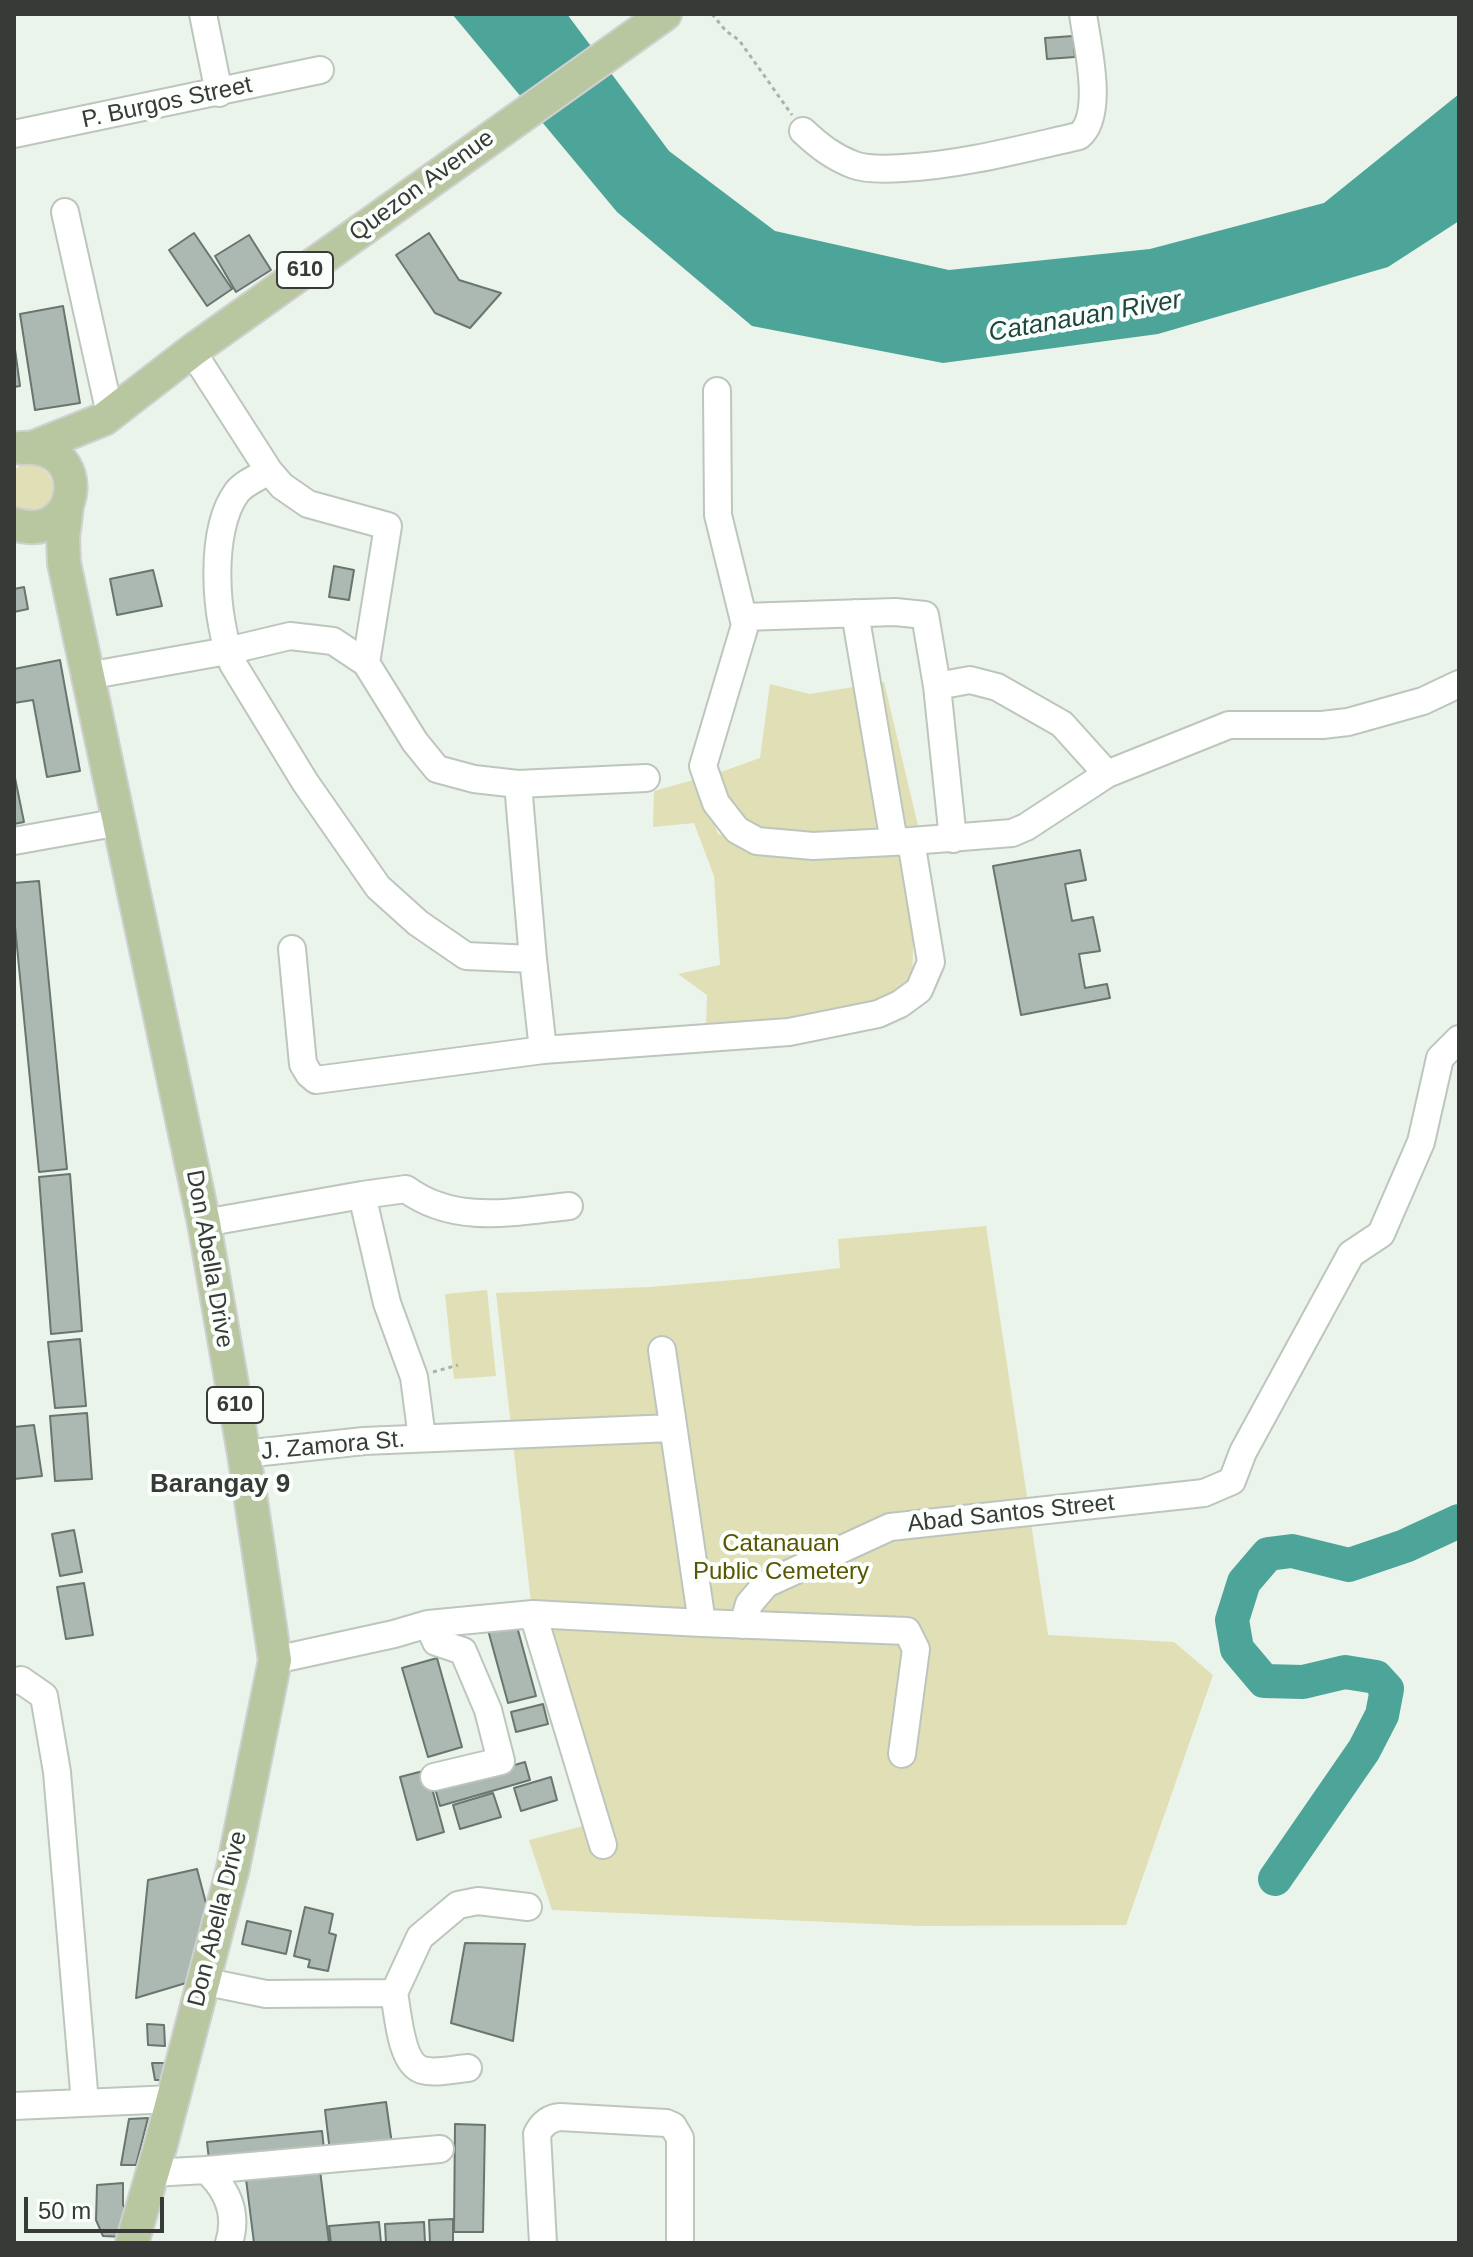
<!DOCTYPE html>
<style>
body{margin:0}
#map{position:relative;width:1473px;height:2257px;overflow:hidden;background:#eaf4ea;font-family:Helvetica,sans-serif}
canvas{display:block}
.frame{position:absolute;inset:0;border:16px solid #373a36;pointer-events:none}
.scale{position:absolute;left:24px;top:2197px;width:140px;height:36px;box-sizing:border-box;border:4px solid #373a36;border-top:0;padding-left:10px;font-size:24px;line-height:28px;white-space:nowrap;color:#373a36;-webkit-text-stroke:6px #fbfffb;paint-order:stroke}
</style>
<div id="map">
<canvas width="1473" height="2257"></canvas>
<div class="frame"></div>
<div class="scale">50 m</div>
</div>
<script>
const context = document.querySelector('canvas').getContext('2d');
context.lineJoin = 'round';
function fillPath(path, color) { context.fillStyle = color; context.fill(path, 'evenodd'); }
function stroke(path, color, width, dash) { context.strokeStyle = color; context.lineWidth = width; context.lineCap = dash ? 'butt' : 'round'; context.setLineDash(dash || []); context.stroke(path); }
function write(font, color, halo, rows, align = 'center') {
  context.font = font + ' Helvetica,sans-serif'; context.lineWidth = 8; context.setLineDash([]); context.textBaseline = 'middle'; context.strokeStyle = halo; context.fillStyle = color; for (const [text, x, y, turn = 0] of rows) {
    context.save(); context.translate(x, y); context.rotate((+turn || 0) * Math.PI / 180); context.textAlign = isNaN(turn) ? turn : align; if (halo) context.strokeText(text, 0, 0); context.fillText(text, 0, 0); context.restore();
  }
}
fillPath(new Path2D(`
 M23 464C50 464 61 486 47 508L25 513 15 507 14 470Z
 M884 682 919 830 757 841 734 813 730 797 718 773 760 758 770 684 810 694Z
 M697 779 718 834 772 852 905 847 914 918 912 984 873 1010 706 1033 707 995 678 974 720 965 714 876 694 823 653 827 654 791Z
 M986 1226 1048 1635 1174 1642 1213 1675 1126 1925 921 1926 552 1910 529 1840 599 1822 533 1620 496 1293 650 1287 746 1279 840 1268 838 1239Z
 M487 1290 496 1376 454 1379 445 1294Z`), '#e1dfb5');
fillPath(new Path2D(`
 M452 14H567L669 151 775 231 949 270 1150 249 1324 203 1459 94V221L1388 267 1158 334 943 363 752 326 617 212Z`), '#4da499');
stroke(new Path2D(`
 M1275 1879 1364 1750 1382 1715 1387 1689 1376 1677 1345 1672 1303 1682 1264 1681 1237 1649 1232 1620 1244 1582 1268 1554 1292 1551 1349 1565 1405 1546 1459 1521`), '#4da499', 34);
const building = new Path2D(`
 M1073 36 1075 57 1047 59 1045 38Z
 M194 233 232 289 207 306 169 250Z
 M429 233 459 280 501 293 470 328 435 313 396 255Z
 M249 235 271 270 236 292 215 256Z
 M63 306 80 403 35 410 20 314Z
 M14 342 20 386 14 387Z
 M334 566 354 570 349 600 329 597Z
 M153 570 162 606 117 615 110 579Z
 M24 587 28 609 14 612V589Z
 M60 660 80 771 47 777 33 700 14 703V669Z
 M14 773 24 822 14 824Z
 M1080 850 1086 880 1065 884 1072 921 1093 917 1100 951 1079 954 1085 988 1107 984 1110 998 1021 1015 993 866Z
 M39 881 67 1169 39 1172 14 916V883Z
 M70 1174 82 1331 51 1334 39 1177Z
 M80 1339 86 1406 55 1408 48 1342Z
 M87 1413 92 1479 55 1481 50 1416Z
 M34 1425 42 1476 14 1479V1427Z
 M74 1530 82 1572 60 1576 52 1534Z
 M84 1583 93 1635 66 1639 57 1587Z
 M516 1623 536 1696 508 1703 488 1630Z
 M437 1658 462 1747 428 1757 402 1668Z
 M543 1704 548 1724 516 1732 511 1712Z
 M525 1762 530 1780 440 1806 435 1788Z
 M427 1770 444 1832 417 1840 400 1777Z
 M551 1777 557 1800 521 1811 514 1788Z
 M493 1793 501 1817 460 1829 453 1805Z
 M197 1869 208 1911 186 1983 136 1998 148 1880Z
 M305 1907 333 1914 329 1933 336 1935 328 1971 308 1967 310 1960 294 1956Z
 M247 1921 291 1931 286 1954 242 1944Z
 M465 1943 525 1944 513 2041 451 2023Z
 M147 2024 164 2025 165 2046 148 2045Z
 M152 2063H167L170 2080H155Z
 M386 2102 392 2144 330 2152 325 2110Z
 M148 2118 136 2165H121L129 2119Z
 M455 2124 485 2125 483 2232H454Z
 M322 2131 324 2149 209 2160 207 2142Z
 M319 2162 329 2243H254L245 2171Z
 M123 2183V2205L130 2215 124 2237 103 2236 96 2220 97 2185Z
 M453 2219V2243H430L429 2220Z
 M379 2222 381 2243H331L329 2226Z
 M424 2222 425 2243H386L385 2224Z`);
fillPath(building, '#acb8b2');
stroke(building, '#69756f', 2);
const minor = new Path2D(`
 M203 14 219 93
 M803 131C819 146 833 157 854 165 868 170 888 169 903 168 962 165 1021 149 1079 136 1105 115 1087 44 1083 14
 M14 134 320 70
 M65 212 110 414
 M192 351 269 471 282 486 308 504 388 526 366 663
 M269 471C259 477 244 483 237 492 208 531 215 622 233 664L305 782 378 887 418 923 466 956 533 959
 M855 613 894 842
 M743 617 895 612 925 615 937 686 953 839
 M87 676 227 651 290 636 333 641 366 663 415 742 437 769 474 779 518 784 646 778
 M937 686 970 680 997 687 1062 724 1107 774
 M518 784 533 959 543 1050
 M14 841 120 822
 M911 841 1012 833 1026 827 1107 774 1229 725H1322L1348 722 1423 701 1459 684
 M292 949 303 1064 309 1074 316 1080 543 1050 789 1032 878 1014 900 1004 919 990 931 962 911 841 813 846 757 841 737 830 716 803 703 766 745 625 718 515 717 391
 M362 1195 387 1303 414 1377 422 1438
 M204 1223 362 1195 406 1189C455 1225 513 1212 569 1206
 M662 1350 702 1623
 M244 1454 364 1441 672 1428
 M533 1614 603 1845
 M428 1624 436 1642 463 1651 488 1710 501 1761 434 1777
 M743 1625 749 1604 766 1584 890 1527 1204 1493 1232 1481 1243 1452 1351 1254 1381 1234 1421 1142 1440 1058 1459 1039
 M275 1660 394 1634 428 1624 533 1614 702 1623 907 1631 916 1649 902 1754
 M14 1681 21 1680 44 1696 57 1772 85 2103
 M202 1981 266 1994 394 1993 420 1937 458 1905 478 1901 528 1907
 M394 1993C398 2012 400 2063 422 2070 435 2074 454 2069 468 2068
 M14 2106 173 2099
 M206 2170 440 2149
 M152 2173 206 2170C228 2190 238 2214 229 2243
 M543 2243 537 2134C542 2124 549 2118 560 2117L666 2123 673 2126 680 2138V2243`);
const major = new Path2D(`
 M34 447 104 419 192 351 665 14
 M67 506 63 538 64 563 204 1223 244 1454 275 1660 233 1868 161 2144 132 2243
 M14 524C82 546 94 441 21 448`);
stroke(minor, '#bdc6bc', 30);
stroke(major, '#cfd0cf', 36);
stroke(new Path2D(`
 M712 14 726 31 739 40 792 115
 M433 1372 458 1365`), '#abb2ab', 3, [4, 4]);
stroke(minor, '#fff', 26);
stroke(major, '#b9c7a1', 32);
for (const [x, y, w] of [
 [305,270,56],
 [235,1405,56]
]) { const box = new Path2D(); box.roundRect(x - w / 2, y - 18, w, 36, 6); context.fillStyle = '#fbfffb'; context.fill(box); stroke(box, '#373a36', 2); }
write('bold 22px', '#373a36', null, [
 ["610",305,270],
 ["610",235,1405]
]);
write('24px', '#373a36', '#fbfffb', [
 ["P. Burgos Street",167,103,-12],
 ["Quezon Avenue",422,186,-36],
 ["Don Abella Drive",209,1259,80],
 ["J. Zamora St.",333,1446,-5],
 ["Abad Santos Street",1011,1514,-6],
 ["Don Abella Drive",218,1919,-76]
]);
write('24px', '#5a5502', '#fbfffb', [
 ["Catanauan",781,1544],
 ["Public Cemetery",781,1572]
]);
write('italic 26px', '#1f4742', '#fbfffb', [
 ["Catanauan River",1085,317,-10]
]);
write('bold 26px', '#373a36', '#fbfffb', [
 ["Barangay 9",220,1485]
]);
</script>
